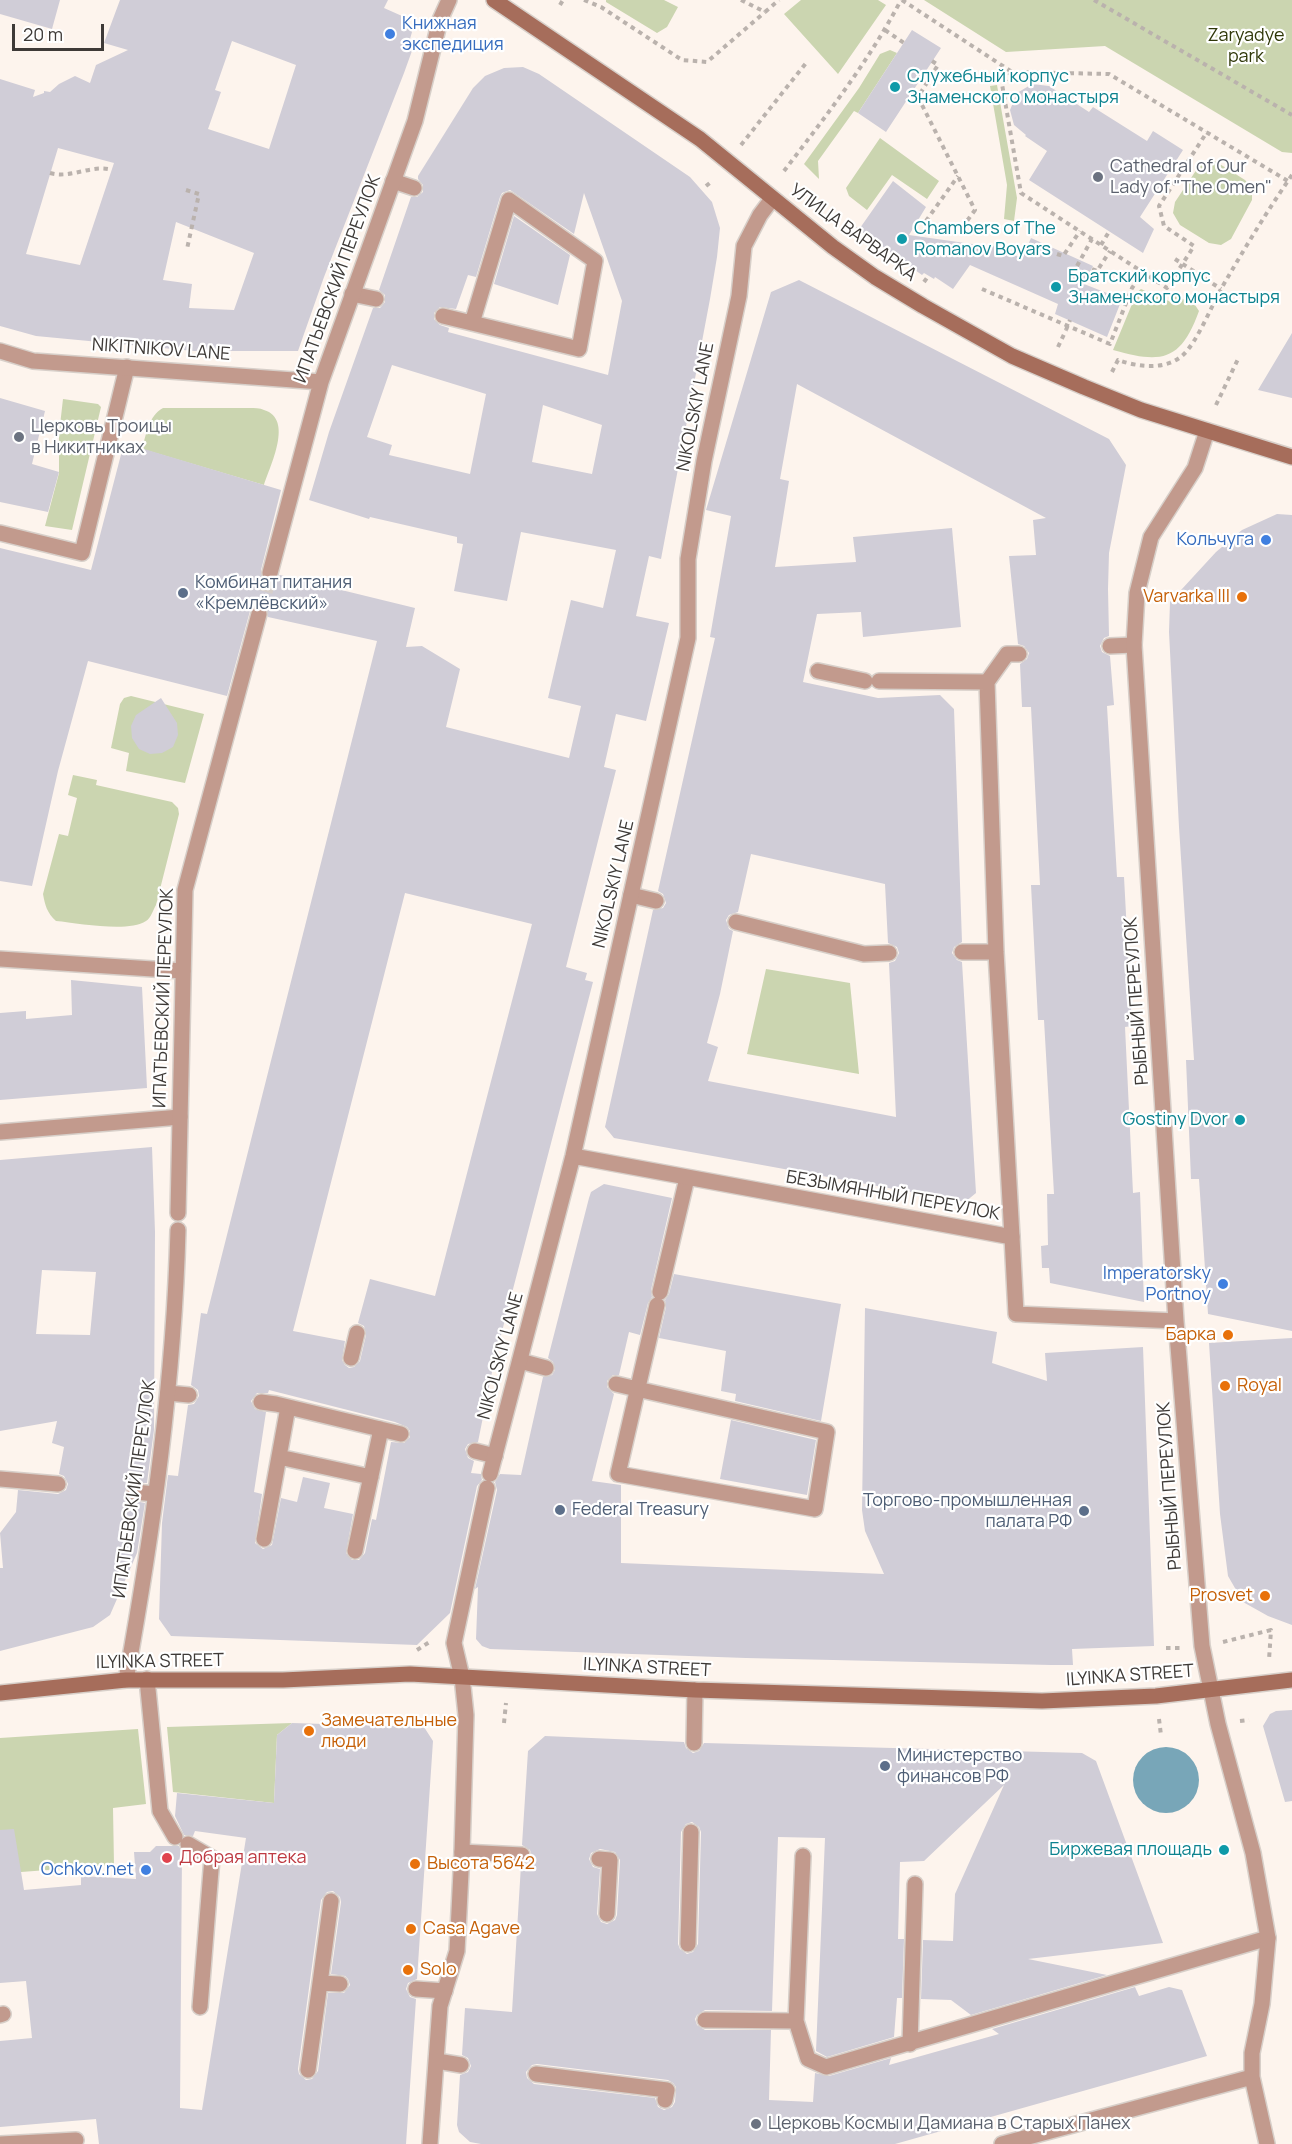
<!DOCTYPE html>
<meta charset="utf-8">
<style>
body{margin:0}
#map{position:relative;width:1292px;height:2144px;overflow:hidden;background:#fdf4ed;font-family:Manrope,sans-serif}
canvas{display:block}
.scale{position:absolute;left:12px;top:24px;width:92px;height:27px;box-sizing:border-box;border:3px solid #3e3a37;border-top:0;padding-left:8px;font-size:18px;line-height:21px;white-space:nowrap;color:#3e3a37;-webkit-text-stroke:4px #fff;paint-order:stroke}
</style>
<div id="map">
<canvas width="1292" height="2144"></canvas>
<div class="scale">20 m</div>
</div>
<script>
const context = document.querySelector('canvas').getContext('2d');
context.lineJoin = 'round';
function fillPath(path, color) { context.fillStyle = color; context.fill(path, 'evenodd'); }
function stroke(path, color, width, dash) { context.strokeStyle = color; context.lineWidth = width; context.lineCap = dash ? 'butt' : 'round'; context.setLineDash(dash || []); context.stroke(path); }
function write(font, color, halo, rows, align = 'center') {
  context.font = font + ' Manrope,sans-serif'; context.lineWidth = 4.5; context.setLineDash([]); context.textBaseline = 'middle'; context.strokeStyle = halo; context.fillStyle = color; for (const [text, x, y, turn = 0] of rows) {
    context.save(); context.translate(x, y); context.rotate((+turn || 0) * Math.PI / 180); context.textAlign = isNaN(turn) ? turn : align; if (halo) context.strokeText(text, 0, 0); context.fillText(text, 0, 0); context.restore();
  }
}
fillPath(new Path2D(`
 M606 0H664L678 7 667 27 657 33 606 2Z
 M801 0H878L886 5 838 74 784 14Z
 M924 0H1292V153L1282 152 1105 46 1006 52Z
 M890 50 897 53 858 113 854 111 818 161 819 179 804 164 859 88 880 54Z
 M997 85 1017 198 1014 221 1004 219 1007 185 990 86Z
 M880 138 939 181 927 199 892 175 867 210 849 196 846 188Z
 M1208 160 1215 161 1245 180 1252 188V200L1231 239 1221 245 1209 243 1180 225 1173 213 1175 202 1201 163Z
 M1141 289 1171 302 1175 295 1195 305 1199 311C1181 361 1162 364 1113 350L1137 292Z
 M63 399 98 404 101 407 72 530 45 526 59 473V434Z
 M163 408H250C254 408 260 408 264 410 294 419 270 466 264 485L142 449C146 435 149 415 163 408Z
 M131 696 204 714 185 783 126 771 129 753 111 748 120 704 124 698Z
 M73 775 97 780 96 785 172 802 178 808 179 814 156 905C153 910 151 918 146 921 128 933 78 923 56 921 47 913 45 905 43 894L59 834 68 836 77 798 68 795Z
 M766 969 850 983 859 1074 747 1054Z
 M292 1723 277 1735 274 1803 173 1792 167 1727Z
 M138 1729 146 1804 113 1808 114 1865 21 1872 0 1871V1738Z`), '#cbd5b0');
fillPath(new Path2D(`
 M1133 1780a33 33 0 1 1 66 0a33 33 0 1 1-66 0Z`), '#78a6b8');
fillPath(new Path2D(`
 M0 0H60L52 29 0 14Z
 M120 0H388L384 8 402 16 412 32 408 46 413 48 404 73 324 277 298 351H194L36 336 0 326V79L35 90 33 97 44 93V91L50 92 59 84 75 76 90 83 96 65 128 50 104 43ZM232 41 296 65 269 149 208 129 221 92 215 90ZM58 148 114 163 80 265 26 254ZM176 222 254 253 234 310 189 308 192 284 163 280Z
 M912 30 941 48 886 132 858 113Z
 M523 67 539 74 690 177 712 202 720 228 717 257 710 299 661 559 649 556 636 616 669 623 646 721 616 714 604 767 616 770 566 967 587 973 585 980 593 982 494 1362 478 1442 468 1444 465 1449 468 1458 474 1461 471 1473 481 1474 482 1480 477 1486 450 1613 417 1645 171 1636 159 1619 162 1523 168 1475 178 1476 188 1405 194 1404 199 1396 198 1390 191 1385 201 1313 207 1314 377 641 268 617 266 608 257 604 250 611 227 696 88 661 58 771 32 886 0 881V548L91 570 124 443 281 490 261 570 264 580 273 582 280 575 415 608 406 647 422 646 460 669 446 727 569 758 581 706 548 698 571 600 603 608 616 550 521 532 507 601 454 591 463 544 457 543V537L370 517 369 519 309 500 329 432 373 308H380L385 302V295L379 290 411 197H417L423 192V185L418 179V176L473 88 485 76 504 68ZM510 190 574 234 584 193 622 301 608 375 448 332 449 328 440 325 434 319V313L440 307 456 309 468 275 476 277 500 197 502 193ZM392 365 486 394 470 474 389 455 392 445 367 437ZM543 405 602 425 592 474 532 462ZM405 893 532 924 435 1296 370 1279 358 1323 364 1326 366 1335 360 1361 354 1367 349 1368 345 1365 342 1360 345 1341 293 1331ZM269 1390 395 1422 407 1427 410 1431V1437L404 1443 391 1442 376 1520 372 1519 365 1553 359 1560H352L346 1553 353 1514 324 1508 330 1483 303 1477 297 1502 281 1498 272 1545 263 1549 255 1543 262 1494 254 1492 266 1412 255 1409 251 1401 257 1393H268Z
 M1032 84 1049 86 1089 112 1093 107 1147 141 1153 131 1183 150 1140 217 1154 229 1143 253 1029 180 1047 151 1025 136 1026 135 1014 125 1010 110 1017 93Z
 M893 181 926 207 909 235 993 247 995 243 1022 259 1031 238 1093 266 1084 284 1122 299 1107 337 1055 314 1058 304 970 265 953 289 935 277 934 279 924 273 922 275 855 227 860 228Z
 M514 216 570 255 558 305 494 284Z
 M799 280 1109 439 1126 465 1109 553 1108 589 1109 636 1104 638 1100 646 1102 652 1110 656 1114 705 1107 706 1117 877H1124L1132 1026 1125 1027 1133 1193 1140 1192 1144 1302 1050 1283 1049 1268H1042L1041 1246 1048 1245 1047 1194H1054L1044 1020H1038L1031 885H1040L1031 707H1022L1020 664 1027 659 1029 653 1024 646 1018 644 1009 556 1036 555 1033 520 1046 518 797 384 780 479 789 481 775 567 856 562 853 537 952 528 961 627 863 637 861 612 817 614 803 682 878 698 940 695 954 709 962 942 954 947 952 953 957 960 962 962 976 1193 965 1202 614 1138 605 1127 653 910 663 908 666 903 663 894 658 891 715 638 710 637 731 516 706 510 771 292ZM751 854 885 884 888 943 897 947 899 953 895 961 889 963 896 1117 708 1081 718 1047 707 1043 720 994 733 931 729 929 726 920 729 915 738 912Z
 M1292 333V398L1258 390Z
 M0 398 45 411 32 464 59 472 48 512 0 502Z
 M1277 514 1292 515V1331L1208 1314 1199 1179H1191L1186 1060H1194L1179 827 1169 632 1170 602 1216 552 1242 530Z
 M161 698 177 723 178 735 173 747 162 753 150 754 139 749 132 738 131 726 136 715Z
 M71 980 142 987 147 1088 0 1100V1013L26 1011V1019L72 1015Z
 M152 1147 155 1232 154 1430 147 1483H132L127 1486 125 1492 130 1500 145 1503 137 1553 110 1615 93 1627 0 1651V1568H3L0 1533 16 1512 18 1490 58 1494 66 1490 68 1484 64 1476 59 1474 64 1447 52 1443 57 1421 0 1431V1160ZM42 1270 96 1272 90 1335 36 1334Z
 M604 1184 672 1198 651 1290 652 1297 648 1303 640 1335 629 1332 619 1375H613L607 1381V1387L614 1394 592 1481 621 1485V1563L884 1574 865 1531 862 1510 865 1308 997 1332 992 1363 1047 1381 1045 1353 1143 1347 1154 1646 1072 1649 1073 1665H1051L746 1658 490 1649 482 1646 476 1639 478 1587 475 1589 497 1490 495 1482 500 1474 521 1475 543 1377 552 1375 555 1370 553 1362 548 1358 589 1198 591 1192Z
 M674 1274 841 1304 821 1421 735 1401 736 1394 721 1391 726 1351 659 1338 666 1307 665 1300 669 1294Z
 M1292 1338V1625L1268 1616 1243 1602 1228 1576 1220 1514 1209 1343Z
 M731 1420 816 1440 807 1495 720 1479Z
 M1292 1710V1801L1285 1802 1263 1726 1270 1714 1276 1711Z
 M292 1723 424 1727 433 1741 417 1979 408 1983 406 1989 410 1997 416 1999 406 2144H99L96 2119 0 2127V2041L32 2038 26 1981 0 1983V1830L14 1829 24 1890 81 1885V1876L136 1879 134 1852H150L156 1846H179L182 1852 180 2108 202 2110 246 1838 195 1831 193 1836 184 1835 175 1816 177 1793 274 1803 277 1735ZM333 1891 340 1897 341 1902 331 1974 345 1976 348 1979 350 1985 344 1993H328L318 2071 312 2079 306 2080 299 2074 298 2069 321 1900 327 1892Z
 M545 1736 684 1742 686 1748 693 1753 699 1751 704 1743 1082 1753 1096 1761 1163 1943 1028 1959 1107 1975 971 2015 951 2000 921 1999 923 1940 953 1941 955 1894 1004 1785 924 1861 900 1862 898 1939H904L902 1998H897L894 2037 827 2057 816 2051 825 1838 778 1837 772 2011 705 2010 697 2015 695 2019 697 2025 705 2030H771L769 2100 813 2102 815 2073 829 2076 891 2058 889 2065 999 2034 992 2029 1135 1987 1139 1996 1169 1987 1182 1990 1207 2056 895 2144H481L470 2142 459 2132 457 2125 460 2075 468 2072 471 2066 468 2058 462 2055 465 2008 512 2012 521 1865 527 1863 532 1856 530 1850 522 1845 528 1751ZM692 1822 699 1827 701 1832 698 1944 693 1952 687 1954 680 1949 678 1944 681 1832 686 1824ZM600 1849 615 1852 620 1860 617 1915 615 1920 607 1924 601 1922 597 1914 600 1869 593 1867 589 1859 591 1853ZM537 2064 668 2080 673 2083 676 2087 675 2102 672 2107 664 2110 658 2107 655 2098 534 2084 527 2078 526 2072 532 2065Z`), '#d0cdd7');
stroke(new Path2D(`
 M259 614 270 573`), '#d7cfc9', 15, [15, 8]);
const lane = new Path2D(`
 M393 181 414 188
 M352 294 376 299
 M443 316 579 349 595 261 509 200 472 323
 M0 533 82 553 127 367
 M1110 646 1134 645
 M818 671 865 681
 M879 681 987 682
 M631 895 656 901
 M736 922 864 954 889 953
 M962 952H996
 M0 959 183 971
 M0 1132 180 1117
 M1012 1237 996 952 987 682 1007 654H1019
 M660 1292 687 1178
 M351 1358 357 1333
 M520 1361 546 1368
 M616 1384 637 1389 827 1432 815 1509 618 1474 657 1305
 M168 1393 189 1395
 M261 1402 276 1404 401 1434
 M475 1451 495 1456
 M279 1457 371 1477
 M0 1479 58 1484
 M135 1492 155 1494
 M264 1539 288 1407
 M355 1551 381 1429
 M147 1679 160 1811 175 1837
 M694 1743 695 1690
 M188 1844 212 1858 200 2007
 M462 1852 522 1855
 M599 1859 610 1860 607 1914
 M688 1944 691 1832
 M320 1983 331 1901
 M416 1989 445 1991
 M0 2015 3 2014
 M705 2020 796 2021 808 2059 826 2067 1268 1938
 M796 2021 803 1856
 M910 2044 915 1884
 M437 2061 461 2065
 M308 2070 320 1983 340 1984
 M536 2074 667 2090 665 2100
 M0 2144 76 2140`);
const street = new Path2D(`
 M0 351 33 361 321 382
 M1207 431 1195 468 1151 537 1137 593 1134 645 1176 1321 1202 1646 1218 1724 1253 1853 1268 1938 1262 2004 1252 2053V2077L1267 2144
 M270 573 321 382 415 121 440 20 449 0
 M573 1156 1012 1237 1016 1314 1176 1321
 M178 1213 185 890 259 614
 M490 1474 573 1156 688 638V559L704 461 739 296 744 246 760 215 772 199
 M126 1680C153 1531 174 1381 178 1230
 M430 2144 440 2006 457 1951 462 1852 466 1715 462 1677 454 1643 487 1488
 M1002 2144 1252 2077`);
const secondary = new Path2D(`
 M494 0 700 139 833 247 875 277 923 306 1012 356 1084 387 1141 410 1292 457
 M0 1693 126 1680H283L410 1674 695 1690 1042 1701 1156 1696 1292 1680`);
stroke(lane, '#d7cfc9', 18);
stroke(street, '#d7cfc9', 18);
stroke(secondary, '#d7cfc9', 18);
stroke(new Path2D(`
 M584 0 601 7 682 60 707 62 765 12
 M741 0 765 12 779 0
 M902 0 1012 72 1109 74 1288 181
 M1094 0 1292 115
 M560 5 563 0
 M885 30 904 43
 M932 61 938 65 918 97 975 210 964 225
 M1012 72 1002 84 1021 193 1167 288 1194 246 1164 226 1159 206 1207 132
 M741 145 806 63
 M784 171C826 116 869 61 901 0
 M50 173C71 179 91 164 112 170
 M706 186 711 182
 M186 190 199 194 187 249
 M926 221 958 176
 M1101 245 1110 230
 M1057 254 1063 256 1080 231
 M1175 259 1221 289
 M1077 266 1092 239
 M1092 269 1097 271 1110 251
 M924 282 929 275
 M982 289 1110 344 1132 288 1143 272
 M1058 347 1066 330
 M1112 372 1118 360C1138 367 1167 371 1184 354 1198 340 1211 307 1221 289 1243 251 1267 211 1292 175
 M1216 405 1239 357
 M1223 1642 1271 1630 1269 1660
 M1166 1648H1180
 M417 1650 431 1641
 M1159 1719 1161 1735
 M1240 1721 1249 1720
 M504 1723 506 1703`), '#bab2ad', 4, [4.5, 4.5]);
stroke(lane, '#c29a8d', 15);
stroke(street, '#c29a8d', 15);
stroke(secondary, '#a66d5b', 15);
stroke(new Path2D(`
 M1066 330 1070 320`), '#bab2ad', 4, [4.5, 4.5]);
for (const [x, y, r, color] of [
 [390,34,6,"#3f7fe0"],
 [895,87,6,"#0f9aa8"],
 [1098,177,6,"#6b7280"],
 [902,239,6,"#0f9aa8"],
 [1056,287,6,"#0f9aa8"],
 [19,437,6,"#6b7280"],
 [1266,540,6,"#3f7fe0"],
 [183,593,6,"#5c6f8a"],
 [1242,597,6,"#e8710a"],
 [1240,1120,6,"#0f9aa8"],
 [1223,1284,6,"#3f7fe0"],
 [1228,1335,6,"#e8710a"],
 [1225,1386,6,"#e8710a"],
 [560,1510,6,"#5c6f8a"],
 [1084,1511,6,"#5c6f8a"],
 [1265,1596,6,"#e8710a"],
 [309,1731,6,"#e8710a"],
 [885,1766,6,"#5c6f8a"],
 [1224,1850,6,"#0f9aa8"],
 [167,1858,6,"#e0444e"],
 [415,1864,6,"#e8710a"],
 [146,1870,6,"#3f7fe0"],
 [411,1929,6,"#e8710a"],
 [408,1970,6,"#e8710a"],
 [756,2124,6,"#6b7280"]
]) { const dot = new Path2D(); dot.arc(x, y, r, 0, 2 * Math.PI); context.fillStyle = color; context.fill(dot); stroke(dot, '#fff', 2); }
write('18px', '#366cbe', '#fff', [
 ["Книжная",402,24,"left"],
 ["экспедиция",402,45,"left"],
 ["Кольчуга",1254,540],
 ["Imperatorsky",1211,1274],
 ["Portnoy",1211,1295],
 ["Ochkov.net",134,1870]
], 'right');
write('18px', '#2f3708', '#fff', [
 ["Zaryadye",1246,36],
 ["park",1246,57]
]);
write('18px', '#0d838f', '#fff', [
 ["Служебный корпус",907,77],
 ["Знаменского монастыря",907,98],
 ["Chambers of The",914,229],
 ["Romanov Boyars",914,250],
 ["Братский корпус",1068,277],
 ["Знаменского монастыря",1068,298],
 ["Gostiny Dvor",1228,1120,"right"],
 ["Биржевая площадь",1212,1850,"right"]
], 'left');
write('18px', '#5b616d', '#fff', [
 ["Cathedral of Our",1110,167],
 ["Lady of \"The Omen\"",1110,188],
 ["Церковь Троицы",31,427],
 ["в Никитниках",31,448],
 ["Церковь Космы и Дамиана в Старых Панех",768,2124]
], 'left');
write('18px', '#3e3a37', '#fff', [
 ["УЛИЦА ВАРВАРКА",853,233,36],
 ["ИПАТЬЕВСКИЙ ПЕРЕУЛОК",338,279,-70],
 ["NIKITNIKOV LANE",161,350,4],
 ["NIKOLSKIY LANE",696,407,-79],
 ["NIKOLSKIY LANE",614,884,-77],
 ["ИПАТЬЕВСКИЙ ПЕРЕУЛОК",164,998,-88],
 ["РЫБНЫЙ ПЕРЕУЛОК",1137,1001,-94],
 ["БЕЗЫМЯННЫЙ ПЕРЕУЛОК",893,1196,10],
 ["NIKOLSKIY LANE",501,1356,-75],
 ["РЫБНЫЙ ПЕРЕУЛОК",1170,1486,-94],
 ["ИПАТЬЕВСКИЙ ПЕРЕУЛОК",135,1489,-82],
 ["ILYINKA STREET",160,1662,-1],
 ["ILYINKA STREET",647,1668,3],
 ["ILYINKA STREET",1130,1676,-4]
]);
write('18px', '#4e5e75', '#fff', [
 ["Комбинат питания",195,583],
 ["«Кремлёвский»",195,604],
 ["Торгово-промышленная",1072,1501,"right"],
 ["палата РФ",1072,1522,"right"],
 ["Federal Treasury",572,1510],
 ["Министерство",897,1756],
 ["финансов РФ",897,1777]
], 'left');
write('18px', '#c56008', '#fff', [
 ["Varvarka III",1230,597,"right"],
 ["Барка",1216,1335,"right"],
 ["Royal",1237,1386],
 ["Prosvet",1253,1596,"right"],
 ["Замечательные",321,1721],
 ["люди",321,1742],
 ["Высота 5642",427,1864],
 ["Casa Agave",423,1929],
 ["Solo",420,1970]
], 'left');
write('18px', '#be3a42', '#fff', [
 ["Добрая аптека",179,1858]
], 'left');
</script>
